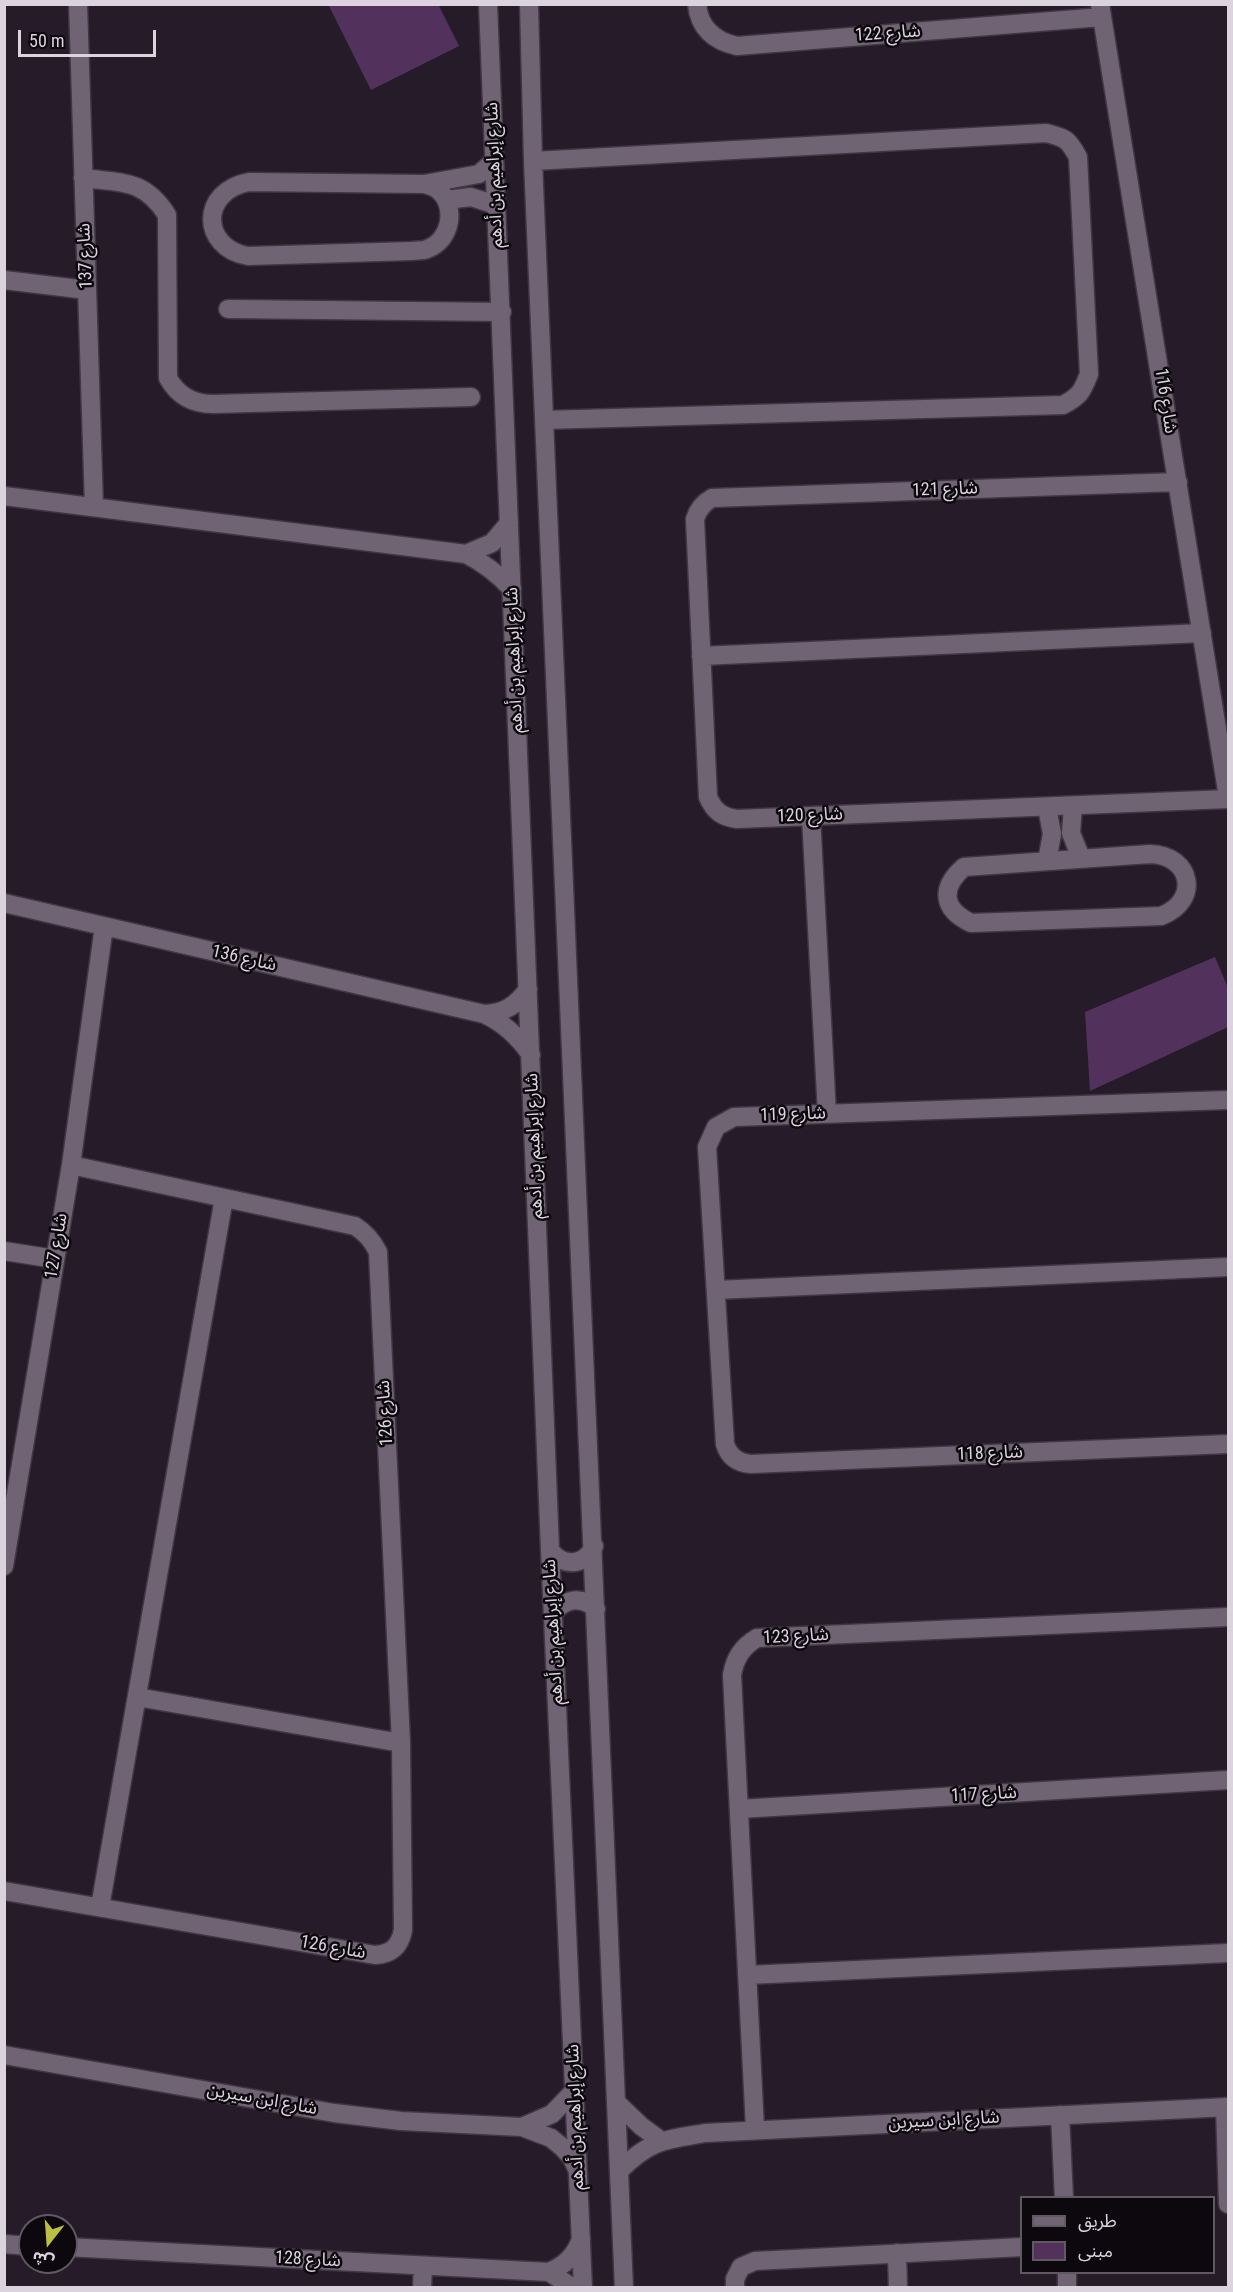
<!DOCTYPE html>
<meta charset="utf-8">
<style>
body{margin:0}
#map{position:relative;width:1233px;height:2292px;overflow:hidden;background:#261c29;font-family:"Roboto Condensed","Noto Sans Arabic",sans-serif}
canvas{display:block}
.frame{position:absolute;inset:0;border:6px solid #dbd4de;pointer-events:none}
.legend{position:absolute;left:1020px;top:2196px;width:195px;height:78px;box-sizing:border-box;background:#0c080e;border:2px solid #5f5a61;margin:0;padding:8px 10px;list-style:none;font-size:18px;color:#dbd4de}
.legend li{display:flex;align-items:center;gap:12px;height:30px}
.legend b{width:30px;border:2px solid #5f5a61}
.north{position:absolute;left:18px;top:2214px;width:60px;height:60px;box-sizing:border-box;background:#0c080e;border:2px solid #5f5a61;border-radius:50%;rotate:197deg;font-size:16px;font-weight:700;line-height:24px;text-align:center;color:#dbd4de}
.north::after{content:'';display:block;margin:auto;width:21px;height:27px;background:#bdbf43;clip-path:polygon(50% 0,100% 100%,50% 72%,0 100%)}
.scale{position:absolute;left:18px;top:30px;width:138px;height:27px;box-sizing:border-box;border:3px solid #dbd4de;border-top:0;padding-left:8px;font-size:18px;line-height:21px;white-space:nowrap;color:#dbd4de;-webkit-text-stroke:4px #0c080e;paint-order:stroke}
</style>
<div id="map">
<canvas width="1233" height="2292"></canvas>
<div class="frame"></div>
<ul class="legend">
<li><b style="height:8px;background:#706474"></b>طريق</li>
<li><b style="height:16px;background:#52325d"></b>مبنى</li>
</ul>
<div class="north">ش</div>
<div class="scale">50 m</div>
</div>
<script>
const context = document.querySelector('canvas').getContext('2d');
context.lineJoin = 'round';
function fillPath(path, color) { context.fillStyle = color; context.fill(path, 'evenodd'); }
function stroke(path, color, width, dash) { context.strokeStyle = color; context.lineWidth = width; context.lineCap = dash ? 'butt' : 'round'; context.setLineDash(dash || []); context.stroke(path); }
function write(font, color, halo, rows, align = 'center') {
  context.font = font + ' "Roboto Condensed","Noto Sans Arabic",sans-serif'; context.lineWidth = 5; context.setLineDash([]); context.textBaseline = 'middle'; context.strokeStyle = halo; context.fillStyle = color; for (const [text, x, y, turn = 0] of rows) {
    context.save(); context.translate(x, y); context.rotate((+turn || 0) * Math.PI / 180); context.textAlign = isNaN(turn) ? turn : align; if (halo) context.strokeText(text, 0, 0); context.fillText(text, 0, 0); context.restore();
  }
}
fillPath(new Path2D(`
 M328 4H438L459 46 371 90Z
 M1215 957 1228 988V1027L1090 1091 1085 1012Z`), '#52325d');
const minor = new Path2D(`
 M78 4 94 507
 M488 4 550 1550 583 2288
 M529 4 533 161 624 2288
 M697 4C699 28 714 41 737 46L1102 17
 M1100 4 1228 797
 M533 161 1046 133C1066 138 1068 139 1078 157L1089 374C1082 392 1080 396 1063 405L544 420
 M83 178C122 183 144 179 167 215L168 378C178 396 193 404 213 404L471 397
 M249 182 424 184C428 185 434 187 437 189 458 205 451 241 427 249 423 251 417 250 412 251L248 256C200 247 200 191 249 182Z
 M424 184 479 174 494 161
 M446 200 471 197 496 205
 M4 280 87 290
 M228 309 502 312
 M1178 482 712 498C703 503 698 509 695 519L708 797C714 811 722 817 737 819L1228 799
 M4 496 466 554C484 563 498 574 512 589
 M466 554 492 543 509 523
 M701 656 1202 633
 M1073 806 1071 833 1081 858
 M811 816 827 1114
 M1150 854C1192 855 1201 901 1161 916L971 923C942 909 940 888 964 867Z
 M1047 861 1052 834 1047 807
 M4 903 484 1014C504 1023 518 1036 531 1055
 M484 1014C504 1013 516 1006 528 989
 M1228 1100 734 1117 716 1127 707 1147 725 1444C729 1457 738 1463 751 1464L1228 1444
 M4 1251 55 1259
 M716 1290 1228 1267
 M550 1550C563 1568 585 1566 594 1546
 M4 1566 71 1165 104 926
 M554 1612C566 1598 582 1596 596 1609
 M137 1697 401 1743
 M739 1809 1228 1780
 M4 1891 375 1955C392 1954 400 1946 403 1930L401 1743 378 1252C372 1240 366 1233 355 1226L71 1165
 M100 1907 224 1198
 M747 1975 1228 1953
 M4 2055 334 2113 401 2121 522 2127 551 2138 562 2147 572 2158 577 2169
 M616 2102 641 2126 660 2140
 M1225 2107 1228 2204
 M1060 2115 1064 2198
 M522 2127 552 2114 575 2090
 M755 2129 732 1675C735 1658 742 1647 757 1638L1228 1617
 M619 2171C650 2140 664 2140 705 2133L1228 2107
 M4 2244 30 2246
 M66 2247 549 2272 573 2288
 M897 2253 898 2288
 M549 2272C565 2265 575 2256 581 2239
 M1067 2272V2288
 M422 2288 423 2266
 M735 2288V2279L741 2267 755 2261 1022 2247`);
stroke(minor, '#403743', 21);
stroke(minor, '#706474', 18);
write('18px', '#dbd4de', '#0c080e', [
 ["شارع 122",888,34,-4],
 ["شارع إبراهيم بن أدهم",495,175,-92],
 ["شارع 137",86,256,-92],
 ["شارع 116",1165,401,81],
 ["شارع 121",945,490,-2],
 ["شارع إبراهيم بن أدهم",515,660,-92],
 ["شارع 120",810,816,-2],
 ["شارع 136",244,959,13],
 ["شارع 119",793,1115,-2],
 ["شارع إبراهيم بن أدهم",535,1146,-92],
 ["شارع 127",57,1246,-81],
 ["شارع 126",386,1413,-93],
 ["شارع 118",990,1454,-2],
 ["شارع إبراهيم بن أدهم",554,1632,-93],
 ["شارع 123",796,1637,-3],
 ["شارع 117",984,1795,-3],
 ["شارع 126",333,1948,10],
 ["شارع ابن سيرين",262,2100,10],
 ["شارع إبراهيم بن أدهم",576,2117,-92],
 ["شارع ابن سيرين",944,2121,-3],
 ["شارع 128",308,2260,3]
]);
</script>
